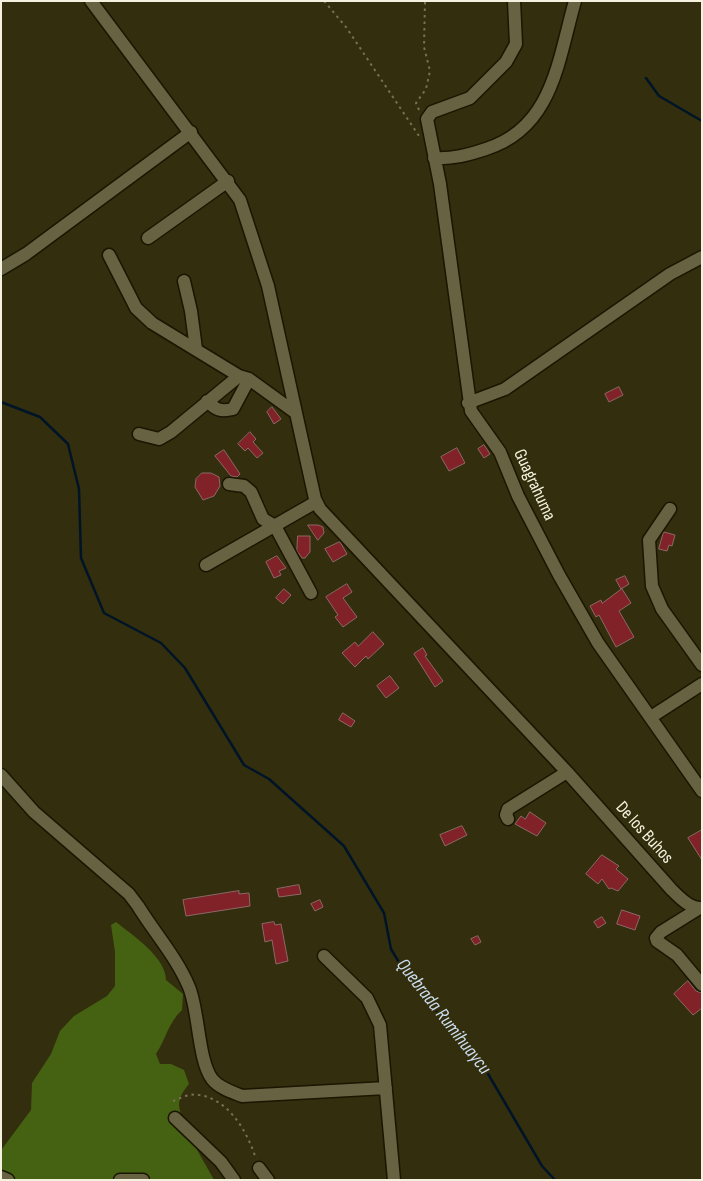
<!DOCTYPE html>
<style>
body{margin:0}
#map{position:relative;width:703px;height:1181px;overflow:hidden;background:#332e0d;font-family:"Sofia Sans Condensed",sans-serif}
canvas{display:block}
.frame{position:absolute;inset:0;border:2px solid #f4f1df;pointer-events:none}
</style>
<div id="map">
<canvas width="703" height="1181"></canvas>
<div class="frame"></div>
</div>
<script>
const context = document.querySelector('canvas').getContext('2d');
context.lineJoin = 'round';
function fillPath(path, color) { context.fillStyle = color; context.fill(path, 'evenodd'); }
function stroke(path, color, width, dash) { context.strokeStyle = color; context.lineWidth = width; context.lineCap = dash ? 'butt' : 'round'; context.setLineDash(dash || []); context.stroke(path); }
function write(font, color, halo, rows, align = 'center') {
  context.font = font + ' "Sofia Sans Condensed",sans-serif'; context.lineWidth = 4; context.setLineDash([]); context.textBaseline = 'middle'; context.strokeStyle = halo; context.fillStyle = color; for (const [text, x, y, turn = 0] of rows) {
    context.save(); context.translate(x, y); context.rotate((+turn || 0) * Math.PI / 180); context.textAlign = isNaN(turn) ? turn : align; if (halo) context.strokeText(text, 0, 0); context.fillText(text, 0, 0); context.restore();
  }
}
fillPath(new Path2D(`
 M116 922C132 935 166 957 166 980L183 994 182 1010C168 1023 166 1039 156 1054L160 1064H171L184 1070 189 1084C184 1090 179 1097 179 1105 181 1127 204 1160 214 1180H1L2 1149 31 1110 32 1083 51 1054 60 1031 74 1016 107 996 115 986V952L111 925Z`), '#456212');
stroke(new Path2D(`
 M646 78 659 96 702 121
 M1 402 40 417 68 444 79 489 81 558 104 613 161 643 185 668 244 765 269 779 344 846 384 913 391 949 409 979 484 1067 542 1166 555 1180`), '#001428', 2.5);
const building = new Path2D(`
 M619 387 623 395 609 402 605 394Z
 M272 407 281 419 274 424 267 412Z
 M250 432 256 439 253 442 263 453 257 458 248 448 245 451 238 444Z
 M484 445 490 454 484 458 478 449Z
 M457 448 465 463 449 471 441 457Z
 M224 450 240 474 237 477 231 476 215 456Z
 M202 473H211L219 477 220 486 214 496 203 500 195 487 196 479Z
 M308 525H318L323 527 324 533 318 540Z
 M664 532 675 535 672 546 669 545 667 551 659 549Z
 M298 536H310V552L305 558H302L297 551Z
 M340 542 347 554 333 562 325 549Z
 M277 556 286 568 279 571 281 575 274 578 266 562Z
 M625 576 629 584 621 589 616 580Z
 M347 584 352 592 343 598 357 617 343 627 335 617 338 615 326 597Z
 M284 589 291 595 283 604 276 598Z
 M622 589 631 603 619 611 634 637 616 647 599 615 596 617 590 606 601 600 602 603Z
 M373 632 384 644 368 659 366 656 355 667 342 653 355 642 358 646Z
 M423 648 427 655 425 656 443 681 435 687 414 654Z
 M390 676 399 688 386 698 377 686Z
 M343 713 355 721 351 727 339 720Z
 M530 812 546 823 537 836 515 824 521 816 525 819Z
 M462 826 467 835 445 846 440 835Z
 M702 830V860L688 838Z
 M602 855 619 866 616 869 628 879 618 891 611 888 609 889 602 879 598 884 586 874Z
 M299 885 301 894 279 897 277 889Z
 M239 891V894L249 893 250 906 186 916 183 900Z
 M320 900 323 907 315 911 311 904Z
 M622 910 640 916 635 930 617 924Z
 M602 917 606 923 598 928 594 922Z
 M274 922 275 925 281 924 288 961 276 964 272 940 265 942 262 924Z
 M478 936 481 942 475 945 471 939Z
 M688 981 696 991 702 993V1008L693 1015 674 994Z`);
fillPath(building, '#812228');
stroke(building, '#8e6866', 1);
const minor = new Path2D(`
 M91 1 240 200 268 286 315 499 320 509 567 772 671 889C679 897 690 909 702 908
 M514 1 516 44 506 62 470 98 432 112 427 119 440 184 471 411 500 452 518 496 559 575 598 643 702 791
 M434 158C453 159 468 155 486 149 553 128 558 60 575 1
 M148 238 228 181
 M109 255 136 308 152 323 239 376
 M1 269 26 254 191 132
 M184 281 191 311 196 349
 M207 401C216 410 221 412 233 409L249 379
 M468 403 505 389 670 274 702 257
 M139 434 159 439 171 432 239 376 249 379 296 413
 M229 484 244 486 251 492 263 519 275 526 311 593
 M670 509 649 540 652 586 662 609 702 665
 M206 565 316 502
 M651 717 702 684
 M1 775 34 812 129 894 138 906C154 932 177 958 189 987 199 1011 198 1060 212 1079 219 1088 232 1092 242 1096L386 1088
 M508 819 506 815 508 809 567 772
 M698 909 661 932 656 938 657 941 677 955 702 985
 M324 956 367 998 380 1025 394 1180
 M175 1118 221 1162 234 1180
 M259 1168 268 1180
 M1 1177 8 1180
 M120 1180H143`);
stroke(minor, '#1a1601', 15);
stroke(new Path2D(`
 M324 1 346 27 419 136
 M419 110 416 103 426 89 430 71 424 47 425 1
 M173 1101C181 1098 190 1093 199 1095 229 1099 248 1133 256 1159`), '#767155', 2, [2.5, 4]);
stroke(minor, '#676241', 12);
write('18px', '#f4f1df', '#332e0d', [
 ["Guagrahuma",534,485,65],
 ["De los Buhos",644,833,48]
]);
write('italic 19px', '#ccdef0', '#332e0d', [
 ["Quebrada Rumihuaycu",443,1017,52]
]);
</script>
